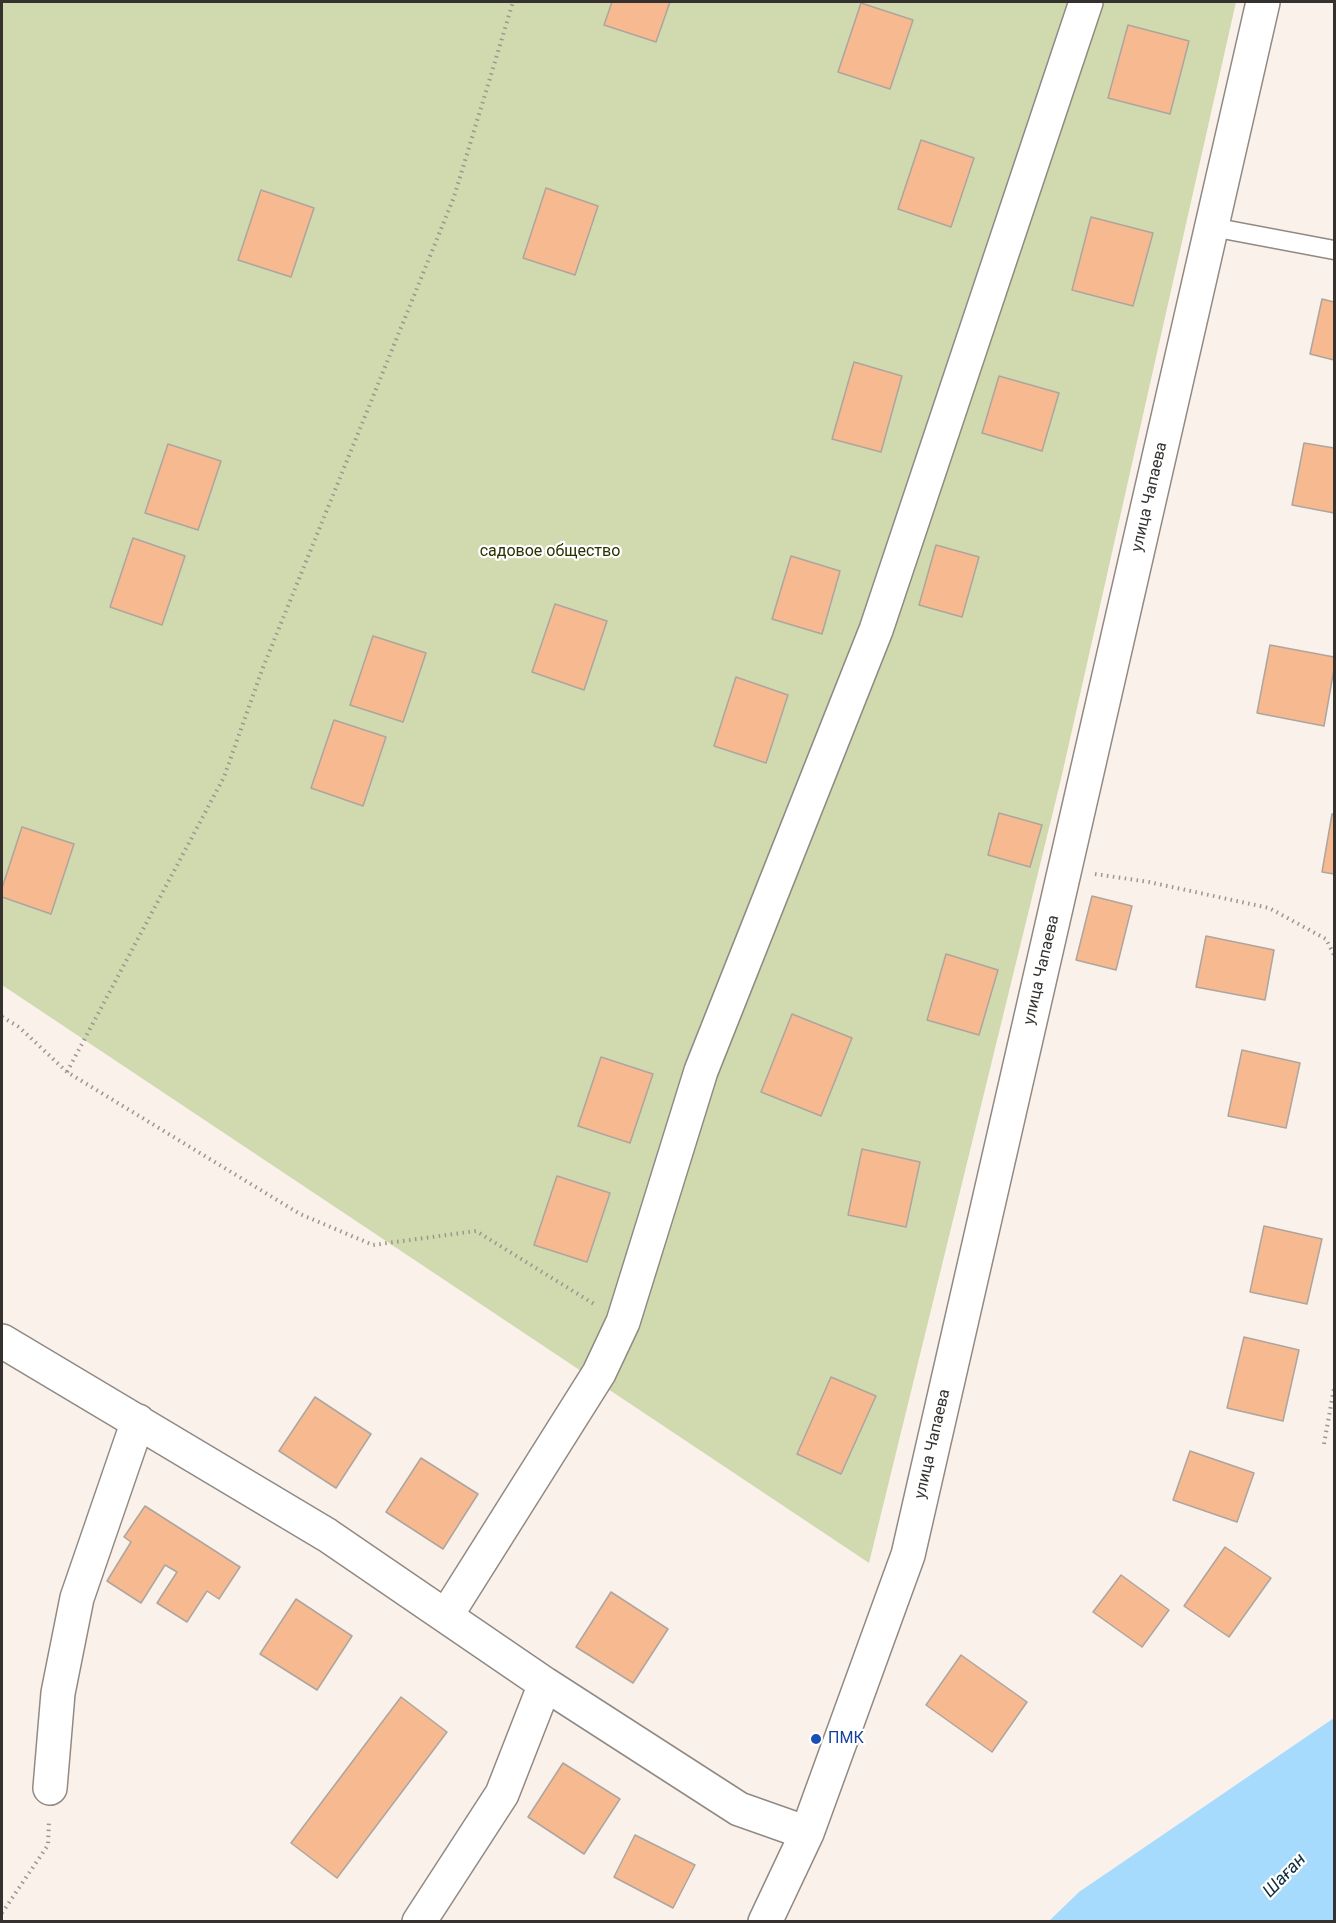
<!DOCTYPE html>
<meta charset="utf-8">
<style>
body{margin:0}
#map{position:relative;width:1336px;height:1923px;overflow:hidden;background:#faf1ea;font-family:Roboto,sans-serif}
canvas{display:block}
.frame{position:absolute;inset:0;border:3px solid #34312e;pointer-events:none}
</style>
<div id="map">
<canvas width="1336" height="1923"></canvas>
<div class="frame"></div>
</div>
<script>
const context = document.querySelector('canvas').getContext('2d');
context.lineJoin = 'round';
function fillPath(path, color) { context.fillStyle = color; context.fill(path, 'evenodd'); }
function stroke(path, color, width, dash) { context.strokeStyle = color; context.lineWidth = width; context.lineCap = dash ? 'butt' : 'round'; context.setLineDash(dash || []); context.stroke(path); }
function write(font, color, halo, rows, align = 'center') {
  context.font = font + ' Roboto,sans-serif'; context.lineWidth = 4.5; context.setLineDash([]); context.textBaseline = 'middle'; context.strokeStyle = halo; context.fillStyle = color; for (const [text, x, y, turn = 0] of rows) {
    context.save(); context.translate(x, y); context.rotate((+turn || 0) * Math.PI / 180); context.textAlign = isNaN(turn) ? turn : align; if (halo) context.strokeText(text, 0, 0); context.fillText(text, 0, 0); context.restore();
  }
}
fillPath(new Path2D(`
 M2 2H1236L1061 779 869 1563 2 985Z`), '#d0daae');
fillPath(new Path2D(`
 M1334 1718V1921H1049L1079 1892Z`), '#a6dbfd');
const building = new Path2D(`
 M612 2H670L656 42 604 25Z
 M861 3 913 20 890 89 838 72Z
 M1128 25 1189 41 1170 114 1108 98Z
 M921 140 974 158 951 227 898 209Z
 M546 188 598 206 575 275 523 258Z
 M261 190 314 208 291 277 238 260Z
 M1091 217 1153 233 1133 306 1072 290Z
 M1322 299 1334 302V360L1310 354Z
 M854 362 902 376 881 452 832 439Z
 M999 376 1059 393 1042 451 982 433Z
 M1304 443 1334 448V513L1292 505Z
 M168 444 221 461 198 530 145 513Z
 M133 538 185 556 162 625 110 607Z
 M936 545 979 557 962 617 919 605Z
 M791 556 840 571 822 634 772 619Z
 M555 604 607 621 584 690 532 672Z
 M373 636 426 653 403 722 350 705Z
 M1270 645 1334 657V669L1324 726 1257 713Z
 M736 677 788 695 766 763 714 746Z
 M334 720 386 737 363 806 311 788Z
 M999 813 1042 825 1030 867 988 855Z
 M1332 814H1334V874L1322 872Z
 M22 827 74 844 51 914 2 897V888Z
 M1092 896 1132 906 1116 970 1076 960Z
 M1206 936 1274 950 1265 1000 1196 987Z
 M946 954 998 970 979 1035 927 1020Z
 M792 1014 852 1038 821 1116 761 1092Z
 M1242 1050 1300 1063 1286 1128 1228 1116Z
 M601 1057 653 1074 630 1143 578 1126Z
 M862 1149 920 1162 906 1227 848 1215Z
 M557 1176 610 1193 587 1262 534 1245Z
 M1264 1226 1322 1239 1307 1304 1250 1292Z
 M1244 1337 1299 1350 1283 1421 1227 1408Z
 M831 1377 876 1396 841 1474 797 1454Z
 M315 1397 371 1434 336 1488 279 1451Z
 M1190 1451 1254 1473 1237 1522 1173 1500Z
 M421 1458 478 1494 443 1549 386 1512Z
 M145 1506 240 1567 219 1599 207 1591 187 1622 157 1603 177 1572 165 1565 141 1603 107 1581 131 1542 124 1537Z
 M1225 1547 1271 1578 1229 1637 1184 1606Z
 M1121 1575 1169 1610 1142 1647 1093 1612Z
 M611 1592 668 1629 633 1683 576 1647Z
 M296 1599 352 1636 317 1690 260 1654Z
 M961 1655 1027 1702 992 1752 926 1705Z
 M401 1697 447 1732 337 1878 291 1843Z
 M563 1763 620 1799 584 1854 528 1817Z
 M635 1835 695 1865 673 1908 614 1877Z`);
fillPath(building, '#f7b98f');
stroke(building, '#ada59f', 1.5);
const service = new Path2D(`
 M1212 227 1334 250`);
const minor = new Path2D(`
 M2 1341 327 1535 545 1684 739 1809 807 1833
 M446 1616 599 1373 623 1322 701 1071 876 630 1086 2
 M50 1788 58 1693 77 1598 138 1421
 M419 1922 502 1794 545 1684
 M765 1922 807 1833 908 1555 1263 2`);
stroke(service, '#918983', 21);
stroke(minor, '#918983', 36);
stroke(new Path2D(`
 M1095 874 1149 882 1269 908 1326 939 1334 955
 M2 1017 19 1027 67 1072 300 1214 373 1245 476 1231 594 1304
 M67 1072 224 777 262 670 454 197 513 2
 M1324 1444 1334 1388
 M2 1913 48 1845 49 1820`), '#9c9691', 4, [1.5, 4.5]);
stroke(service, '#fff', 18);
stroke(minor, '#fff', 33);
for (const [x, y, r, color] of [
 [816,1739,6,"#1a4fb4"]
]) { const dot = new Path2D(); dot.arc(x, y, r, 0, 2 * Math.PI); context.fillStyle = color; context.fill(dot); stroke(dot, '#fff', 2); }
write('16px', '#34312e', '#fff', [
 ["улица Чапаева",1150,497,-77],
 ["улица Чапаева",1042,970,-77],
 ["улица Чапаева",933,1444,-77]
]);
write('16px', '#2b3200', '#fff', [
 ["садовое общество",550,552]
]);
write('16px', '#164399', '#fff', [
 ["ПМК",828,1739]
], 'left');
write('italic 18px', '#0f2e3f', '#fff', [
 ["Шаған",1285,1876,-46]
]);
</script>
